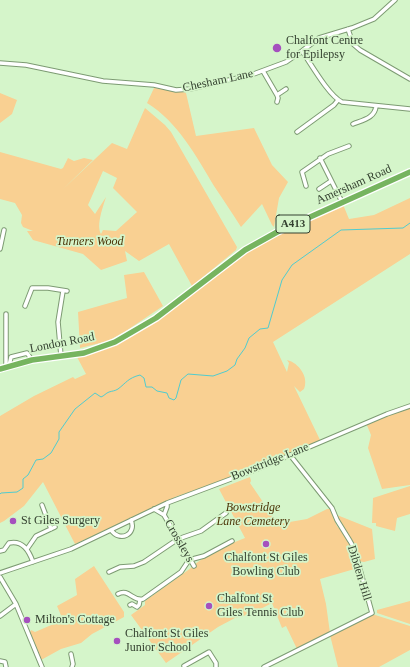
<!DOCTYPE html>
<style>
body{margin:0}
canvas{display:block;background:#d5f5ca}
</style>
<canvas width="410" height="667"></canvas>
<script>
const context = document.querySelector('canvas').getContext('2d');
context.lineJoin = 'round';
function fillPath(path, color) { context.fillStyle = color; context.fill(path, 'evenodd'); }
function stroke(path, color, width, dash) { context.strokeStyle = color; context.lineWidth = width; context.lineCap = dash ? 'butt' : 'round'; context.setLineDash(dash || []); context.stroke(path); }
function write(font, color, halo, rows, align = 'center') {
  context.font = font + ' "Times New Roman",serif'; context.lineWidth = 3.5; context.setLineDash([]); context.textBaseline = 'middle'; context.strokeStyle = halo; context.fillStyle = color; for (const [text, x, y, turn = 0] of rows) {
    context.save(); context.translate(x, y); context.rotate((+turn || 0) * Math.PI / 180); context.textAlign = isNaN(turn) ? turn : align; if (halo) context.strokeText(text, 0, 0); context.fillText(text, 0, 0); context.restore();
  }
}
fillPath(new Path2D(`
 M154 88 170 89 186 93 196 136 254 128 272 165 288 182 279 198 274 227 272 225 262 204 241 227C232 213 223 199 214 186 196 156 178 122 147 103Z
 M0 93 17 100 12 114 0 123Z
 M145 108 165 125 171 132 237 247 236 250 192 286 169 244 139 261 125 251 127 261 101 270 83 254 33 240 27 231H33L23 227 21 223 22 215 15 203 0 199V152L61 169 63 168 68 158 74 161 84 158 93 160 61 191 112 143 127 149ZM103 171 117 178 113 188 137 212 116 231 103 230 101 234C96 225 103 207 106 197L95 214 88 205Z
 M410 198V254L273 342 287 372 289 363 287 360C299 363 309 377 304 389L300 392 294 386 321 442 260 468 175 497 167 503 75 544 43 482 24 506 4 521 0 523V416L34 396 73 377 75 379 86 374 77 357 115 342 161 315 245 250 342 202 349 219 374 215Z
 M144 272 163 306 126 331 108 341 80 348 78 312 127 298 124 275Z
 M410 408V485L382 489 368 448 371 435 366 423 401 409Z
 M250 477 251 481 250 483 278 524 307 519 327 509H330L337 526 347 537 358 568 320 579 326 604 330 633 297 649 286 626 282 628 272 603 251 614 235 618 218 627 166 663 131 615 145 605V601L191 568C205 554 227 545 245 538L219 489Z
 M410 486V514L397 518 395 531 376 526V523H372L373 498Z
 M337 515 372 529 375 559 364 562 358 561 354 546 339 521Z
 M94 566 124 612V617L92 634 81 643 61 649 41 660 30 632 31 630 35 632 63 620 57 606 77 595 75 579Z
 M410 601V624L377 613V610Z
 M372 614 410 626V650L379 667H338L330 635Z`), '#f9d092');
stroke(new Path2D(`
 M0 494 1 493 17 492 23 488V479L28 475 36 460 43 459 51 453 59 439V432L75 409 95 393 101 397C104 396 106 393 109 392 112 391 115 391 118 389 126 383 128 378 140 375L144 378 146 387H152L157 391 167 393 169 398 174 400 176 398 181 380 188 374 213 376 227 371 235 365 237 359 245 348 249 338 260 329 268 328 282 280 292 265 341 230 403 228 410 223`), '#50cccf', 1);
const minor = new Path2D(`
 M348 29 353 44 360 50 410 79
 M302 51C311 64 329 96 342 102L410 109
 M0 63 26 65 103 81 154 85 176 90 190 89 251 75 286 62 302 51 319 38 352 28 374 19 395 0
 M263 71 277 95 278 98 277 102
 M277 95 286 89
 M353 124C363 120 375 118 376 106
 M297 132 334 105 338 100
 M320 158 342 202
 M306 186 302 172 328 154 349 146
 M319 189 331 181
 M0 249 4 230
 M25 306 32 288H48L67 291
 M6 314V367
 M61 356 58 322 63 291
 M9 366 11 357 27 353 32 360
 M42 505 51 529
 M154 509 164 515 194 566
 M164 515 167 507V503
 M111 530C120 543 137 534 131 520
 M27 549 36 536 55 527
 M0 551 4 550 9 543C23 540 29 551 33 562
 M109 572 120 567 134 566 144 562 178 539 201 531 226 513
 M0 573 71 549 167 503 260 468 387 414 410 406
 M0 577 16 604 42 667
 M118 594C129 588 133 602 143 599L181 572 189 560 204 556 232 541
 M130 605 132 604 137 607 139 605 140 600
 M0 616 16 604
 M71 654 73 664 72 667
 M0 661 5 662 6 667
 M184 666 209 652 216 663V667
 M264 667 372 613 354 548 350 541 337 520 332 508 290 455`);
const highway = new Path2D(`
 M0 369 32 360 84 353 115 342 156 318 245 250 279 231 410 172`);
stroke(minor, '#7d9b73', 5.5);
stroke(highway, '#fff', 8);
stroke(minor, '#fff', 3.5);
stroke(highway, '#76b45f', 5.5);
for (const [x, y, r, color] of [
 [277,48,5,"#a550be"],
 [13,521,4,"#a550be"],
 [266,544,4,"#a550be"],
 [209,606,4,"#a550be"],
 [27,620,4,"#a550be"],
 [117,641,4,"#a550be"]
]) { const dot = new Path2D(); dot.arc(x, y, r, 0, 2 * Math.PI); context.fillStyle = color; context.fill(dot); stroke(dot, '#d5f5ca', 1.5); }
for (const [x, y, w] of [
 [293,224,34]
]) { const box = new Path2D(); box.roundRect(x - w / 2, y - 9, w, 18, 3); context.fillStyle = '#d5f5ca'; context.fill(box); stroke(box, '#344130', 1); }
write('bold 11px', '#344130', null, [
 ["A413",293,224]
]);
write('12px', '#344130', '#d5f5ca', [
 ["Chalfont Centre",286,41],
 ["for Epilepsy",286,55],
 ["St Giles Surgery",21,521],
 ["Chalfont St Giles",266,558,"center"],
 ["Bowling Club",266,572,"center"],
 ["Chalfont St",217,599],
 ["Giles Tennis Club",217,613],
 ["Milton's Cottage",35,620],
 ["Chalfont St Giles",125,634],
 ["Junior School",125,648]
], 'left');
write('12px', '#344130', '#d5f5ca', [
 ["Chesham Lane",218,81,-12],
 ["Amersham Road",354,185,-24],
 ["London Road",62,343,-11],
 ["Bowstridge Lane",270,462,-22],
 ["Crossleys",179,541,60],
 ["Dibden Hill",359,573,73]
]);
write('italic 12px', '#4b3307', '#d5f5ca', [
 ["Turners Wood",90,242],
 ["Bowstridge",253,508],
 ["Lane Cemetery",253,522]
]);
</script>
